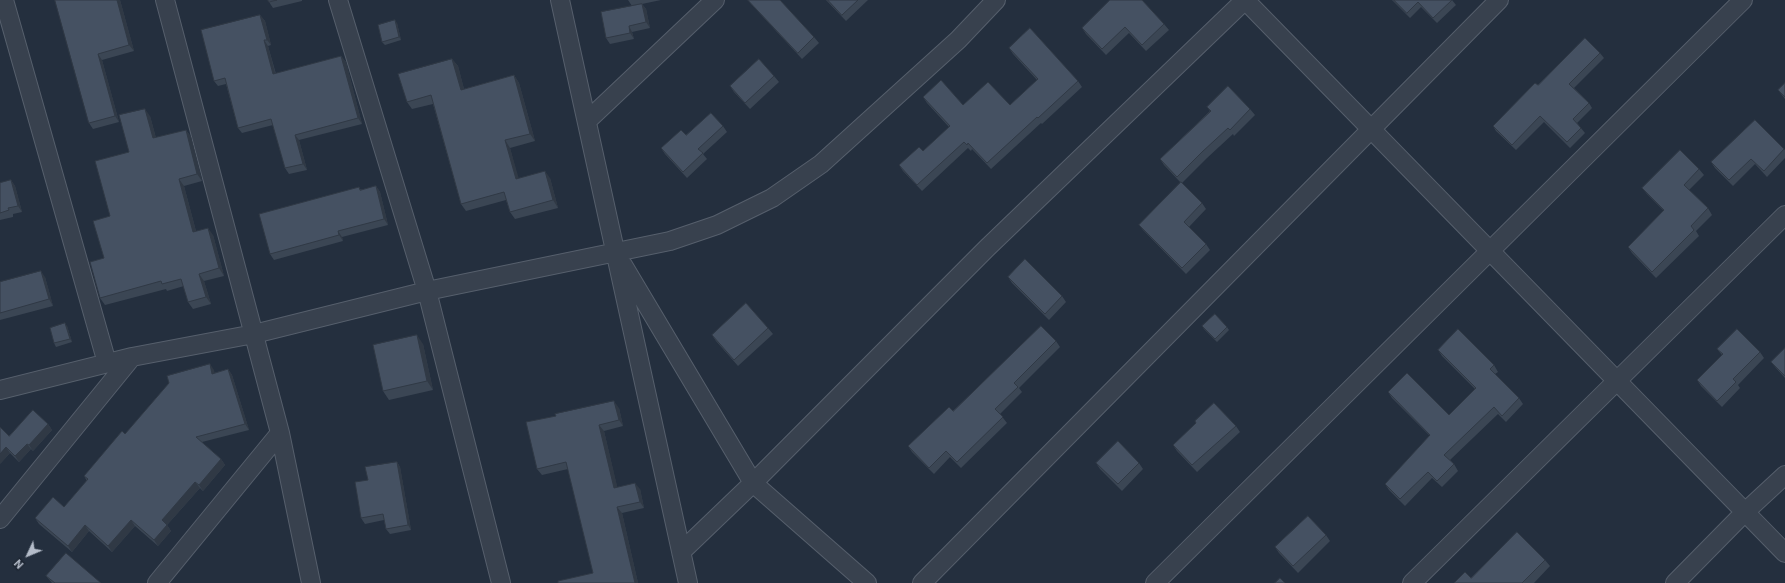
<!DOCTYPE html>
<style>
body{margin:0}
#map{position:relative;width:1785px;height:583px;overflow:hidden;background:#242f3e;font-family:Roboto,sans-serif}
canvas{display:block}
.north{position:absolute;left:8px;top:535px;width:40px;height:40px;-webkit-text-stroke:3px #1d2633;paint-order:stroke;rotate:226deg;font-size:11px;font-weight:700;line-height:16px;text-align:center;color:#b4bcc9}
.north::after{content:'';display:block;margin:auto;width:14px;height:18px;background:#b4bcc9;clip-path:polygon(50% 0,100% 100%,50% 72%,0 100%)}
</style>
<div id="map">
<canvas width="1785" height="583"></canvas>
<div class="north">N</div>
</div>
<script>
const context = document.querySelector('canvas').getContext('2d');
context.lineJoin = 'round';
function stroke(path, color, width, dash) { context.strokeStyle = color; context.lineWidth = width; context.lineCap = dash ? 'butt' : 'round'; context.setLineDash(dash || []); context.stroke(path); }
function fillPath(path, color) { context.fillStyle = color; context.fill(path, 'evenodd'); }
const street = new Path2D(`
 M4 0 107 363
 M165 0 280 433 311 583
 M338 0 427 291 501 583
 M560 0 688 583
 M1245 0 1785 553
 M587 121 715 0
 M623 265 753 483 867 583
 M0 390 132 357 254 334 427 291 670 241 717 225 772 198 821 164 958 40 996 0
 M0 519 132 357
 M681 552 753 483 987 248 1245 0
 M157 583 280 433
 M922 583 1499 0
 M1155 583 1743 0
 M1412 583 1785 215
 M1675 583 1745 512 1785 475`);
stroke(street, '#565f6c', 20);
stroke(street, '#38414e', 18);
fillPath(new Path2D(`
 M55 0H120L134 51 102 60 119 122 93 129 89 123Z
 M268 0H302V1L273 8 269 2Z
 M628 0H661L642 4 646 9 650 28 632 32 634 39 610 44 606 38 632 6Z
 M748 0 814 37 819 43 802 59 751 4Z
 M826 0H868L846 21Z
 M1392 0H1452L1456 5 1437 23 1421 7 1410 18Z
 M260 15 265 21 271 45 268 46 276 74 341 56 346 62 362 124 299 140 307 170 289 174 285 168 273 125 242 133 238 128 226 84 218 86 214 81Z
 M397 23 401 40 385 45 382 42Z
 M1164 24 1169 30 1146 51 1129 33 1106 55 1086 34 1082 28Z
 M1009 48 1078 81 1082 87 1042 124 1041 123 991 169 972 149 971 151 968 148 922 191 903 171 899 165 923 151 949 127 927 103 923 97 963 105H1010L1037 80 1013 54Z
 M1600 53 1604 58 1574 88 1589 103 1592 108 1577 123 1585 133 1570 148 1544 122 1516 150 1496 131 1493 126 1538 85Z
 M452 59 458 66 464 89 514 75 519 83 535 141 510 148 518 178H550L558 208 515 219 510 212 506 200 466 211 461 204 433 104 412 109 407 102Z
 M774 76 779 82 750 109 734 92 730 86Z
 M1785 83V99L1778 90Z
 M1207 107 1250 109 1255 115 1234 136 1233 134 1207 158 1182 183 1202 203 1206 209 1189 227 1206 244 1210 250 1186 274 1143 230 1139 225 1181 183 1164 165 1160 159 1210 111Z
 M150 116 156 138 186 130 191 137 202 181 184 186 196 231 213 235 224 276 204 281 211 304 193 309 188 302 184 286 167 291 166 289 105 305 100 298 110 216 129 152Z
 M723 126 727 132 703 154 707 159 687 178 665 154 661 148 686 135Z
 M1784 149 1785 150V158L1767 177 1755 164 1733 186 1715 168 1711 162Z
 M1699 169 1704 175 1689 190 1708 208 1712 215 1696 231 1699 236 1656 278 1632 253 1628 247 1664 211 1647 194 1642 188Z
 M11 180 15 186 22 212 13 214V217L0 220V183Z
 M376 186 380 192 388 225 342 237 343 241 274 260 270 254 359 187 361 190Z
 M45 277 53 306 0 320V282Z
 M1008 277 1062 296 1066 302 1049 320 1012 283Z
 M67 326 72 342 56 347 54 343Z
 M1202 326 1227 327 1229 330 1217 342 1204 329Z
 M768 328 773 334 738 366 716 341 712 335Z
 M1056 341 1060 347 1019 388 1022 392 1000 414 1007 423 961 468 950 457 934 474 912 452 908 446 953 411Z
 M423 344 433 390 389 400 383 391Z
 M1785 348V378L1776 368 1771 362Z
 M1717 349 1760 352 1764 358 1738 385 1740 388 1722 407 1701 386 1697 380 1722 355Z
 M1438 350 1494 365 1498 372 1495 374 1519 398 1523 404 1506 422 1498 414 1450 460 1454 464 1458 471 1442 487 1432 478 1405 506 1389 490 1385 484 1430 436 1392 398 1388 392 1449 415 1475 389 1442 356Z
 M228 369 232 375 249 430 202 442 221 459 225 465 203 491 200 488 167 525 171 531 158 546 135 526 112 552 89 531 72 552 39 524 35 518 64 507 87 481 84 476 125 434 214 370V373Z
 M619 408 623 426 604 431 617 487 640 489 644 508 622 513 638 583H558L593 573 568 469 542 475 537 469Z
 M48 424 52 430 33 451 31 449 19 462 10 453 0 464 9 436Z
 M1236 426 1240 432 1197 472 1177 451 1173 445Z
 M397 462 400 467 411 530 390 534 386 529 384 520 365 524 361 518 368 480Z
 M1096 463H1139L1143 469 1122 491 1100 469Z
 M1326 535 1330 541 1298 573 1279 553 1275 547Z
 M1545 560 1550 566 1534 583H1454L1471 578Z
 M46 576 101 583H52Z`), '#3b4654');
fillPath(new Path2D(`
 M117 0H120L134 51 129 45Z
 M642 4 646 9 650 28 646 22Z
 M260 15 265 21 271 45 267 40Z
 M395 20 397 23 401 40 399 37Z
 M629 26 632 32 634 39 630 33Z
 M264 40 268 46 277 80 273 74Z
 M98 54 102 60 119 122 115 116Z
 M341 56 346 62 362 124 358 118Z
 M452 59 458 66 466 97 461 90Z
 M514 75 519 83 535 141 530 134Z
 M145 109 150 116 158 146 153 138Z
 M186 130 191 137 202 181 197 174Z
 M295 135 299 140 307 170 303 164Z
 M505 140 510 148 521 186 516 179Z
 M545 171 550 178 558 208 553 200Z
 M179 179 184 186 198 239 193 232Z
 M11 180 15 186 22 212 18 206Z
 M376 186 380 192 388 225 384 219Z
 M208 228 213 235 224 276 219 268Z
 M338 231 342 237 343 241 339 235Z
 M41 271 45 277 53 306 49 299Z
 M199 274 204 281 211 304 206 297Z
 M65 323 67 326 72 342 70 339Z
 M417 335 423 344 433 390 427 381Z
 M210 364 214 370 216 380 212 374Z
 M228 369 232 375 249 430 245 424Z
 M614 401 619 408 623 426 619 420Z
 M48 424 52 430 33 451 29 445Z
 M599 425 604 431 619 494 614 488Z
 M27 444 31 449 19 462 15 456Z
 M6 447 10 453 0 464V454Z
 M221 459 225 465 203 491 199 485Z
 M397 462 400 467 411 530 408 525Z
 M195 482 200 488 167 525 171 531 158 546 154 540 162 520Z
 M635 483 640 489 644 508 640 502Z
 M617 507 622 513 638 583H635Z
 M131 520 135 526 112 552 108 546Z
 M85 525 89 531 72 552 68 546Z`), '#303945');
const building = new Path2D(`
 M55 0H117L129 45 98 54 115 116 89 123Z
 M268 0H277L269 2Z
 M748 0H780L814 37 798 53Z
 M828 0H858L842 15Z
 M1110 0H1142L1164 24 1142 45 1125 27 1102 49 1082 28Z
 M1394 0H1452L1433 18 1418 2 1407 13Z
 M642 4 646 22 629 26 630 33 606 38 601 12Z
 M260 15 267 40H264L273 74 341 56 358 118 295 135 303 164 285 168 271 119 238 128 225 78 214 81 201 30Z
 M395 20 399 37 382 42 378 25Z
 M1030 28 1078 81 1038 118 1037 117 987 163 968 143 967 145 964 142 917 185 899 165 919 147 923 151 950 126 923 97 941 80 963 105 988 82 1010 105 1038 79 1009 48Z
 M1585 38 1600 53 1569 84 1589 103 1573 119 1581 128 1567 142 1540 116 1512 145 1493 126 1535 83 1538 85Z
 M452 59 461 90 514 75 530 134 505 140 516 179 545 171 553 200 510 212 504 192 461 204 431 95 407 102 398 74Z
 M759 59 774 76 745 103 730 86Z
 M1785 83V97L1778 90Z
 M1228 86 1250 109 1230 130 1228 128 1202 152 1177 177 1160 159 1211 111 1207 107Z
 M145 109 153 138 186 130 197 174 179 179 193 232 208 228 219 268 199 274 206 297 188 302 181 279 162 284 161 281 100 298 90 262 104 258 93 221 110 216 95 161 129 152 119 115Z
 M711 113 723 126 698 149 703 153 683 172 661 148 681 130 686 135Z
 M1755 120 1784 149 1764 171 1751 159 1729 180 1711 162Z
 M1680 150 1699 169 1684 185 1708 208 1691 226 1694 230 1652 272 1628 247 1664 210 1642 188Z
 M11 180 18 206 8 208 9 210 0 213V183Z
 M1181 182 1202 203 1184 222 1206 244 1182 268 1139 225Z
 M376 186 384 219 338 231 339 235 270 254 259 214 359 187 360 190Z
 M1025 259 1062 296 1045 314 1008 277Z
 M41 271 49 299 0 313V282Z
 M746 303 768 328 734 360 712 335Z
 M1215 314 1227 327 1215 339 1202 326Z
 M65 323 70 339 54 343 50 328Z
 M1041 326 1056 341 1014 383 1018 387 995 409 1003 417 957 462 946 451 929 468 908 446 949 407 953 411Z
 M1458 329 1494 365 1490 369 1519 398 1502 416 1494 407 1444 455 1454 464 1437 481 1428 472 1400 499 1385 484 1430 435 1388 392 1407 373 1449 415 1476 388 1438 350Z
 M1737 329 1760 352 1733 379 1736 382 1717 401 1697 380 1723 354 1717 349Z
 M417 335 427 381 383 391 373 345Z
 M1785 348V376L1771 362Z
 M210 364 212 374 228 369 245 424 196 437 221 459 199 485 195 482 162 520 167 525 154 540 131 520 108 546 85 525 68 546 35 518 53 497 64 507 88 479 84 476 122 431 125 434 169 383 167 376Z
 M614 401 619 420 599 425 614 488 635 483 640 502 617 507 635 583H558V581L593 573 566 462 537 469 526 422 556 416 555 414Z
 M1214 403 1236 426 1192 465 1173 445 1196 423 1195 421Z
 M33 410 48 424 29 445 27 444 15 456 6 447 0 454V427L9 436Z
 M1118 441 1139 463 1118 484 1096 463Z
 M397 462 408 525 386 529 383 514 361 518 355 482 368 480 365 467Z
 M1308 516 1326 535 1293 566 1275 547Z
 M1517 532 1545 560 1522 583H1454L1465 572 1471 578Z
 M66 553 101 583H55L46 576Z
 M1280 578 1285 583H1275Z`);
fillPath(building, '#455162');
stroke(building, '#303945', 1);
</script>
